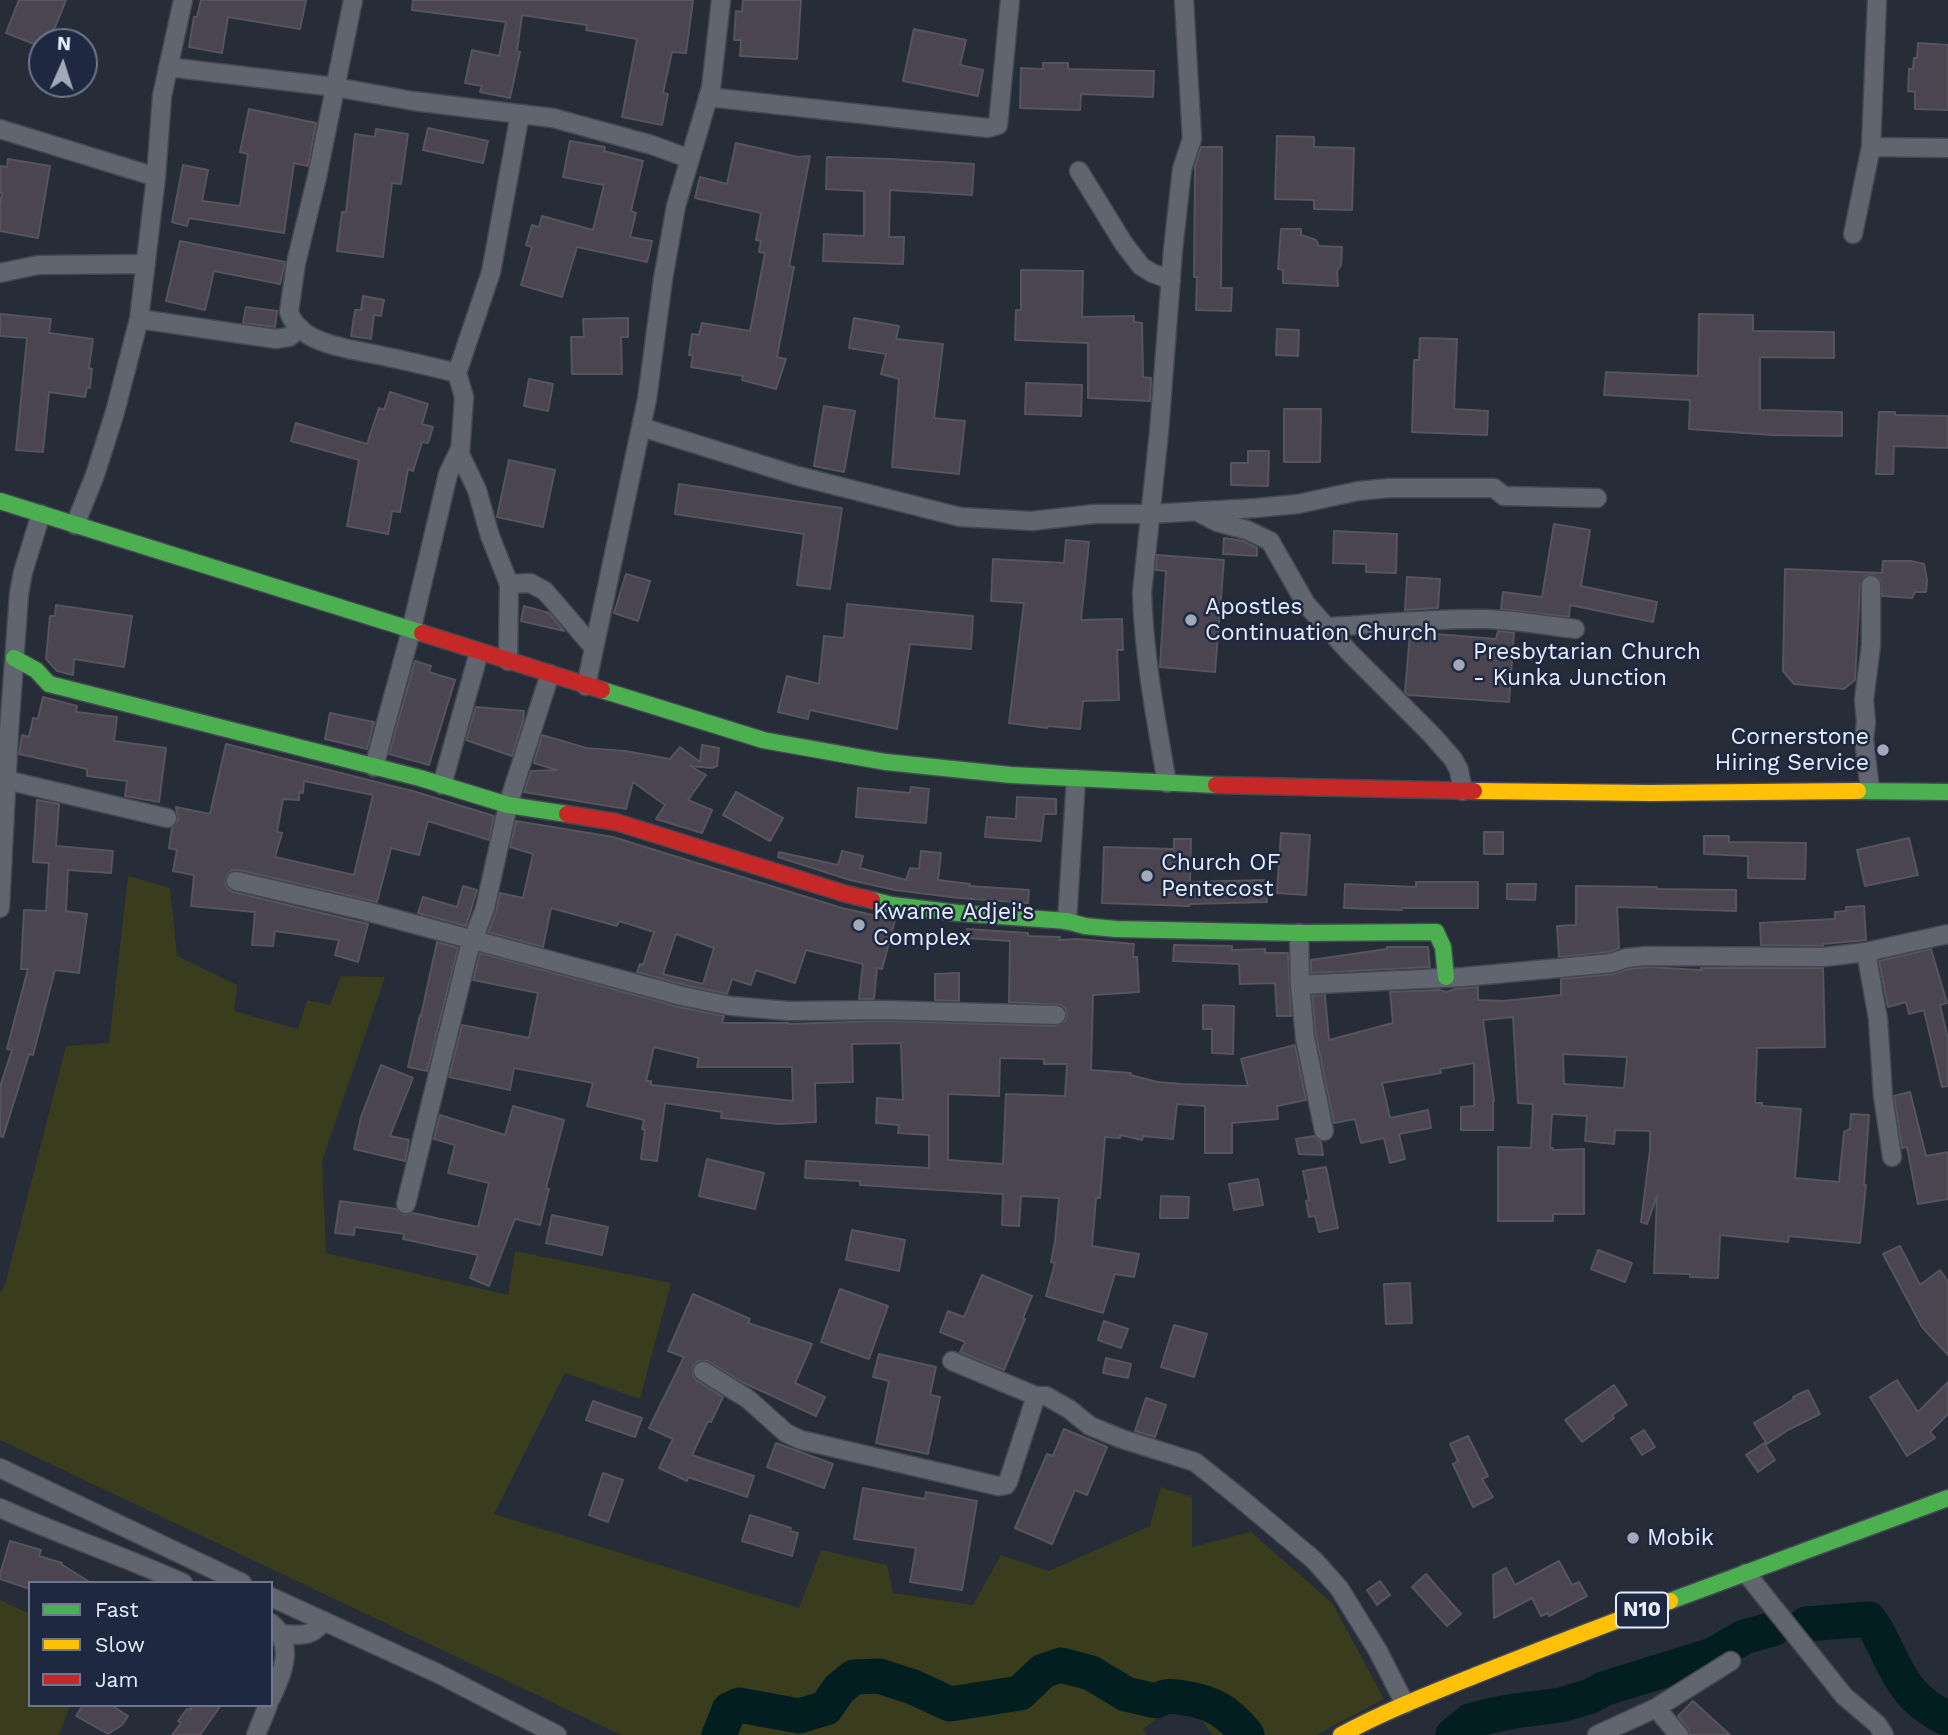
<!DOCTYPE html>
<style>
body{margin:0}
#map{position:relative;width:1948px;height:1735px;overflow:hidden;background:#262c38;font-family:"Work Sans",sans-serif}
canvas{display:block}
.legend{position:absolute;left:28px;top:1581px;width:245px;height:126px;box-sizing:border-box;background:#1e2840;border:2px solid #6e778c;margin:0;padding:9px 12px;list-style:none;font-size:21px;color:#e6edfd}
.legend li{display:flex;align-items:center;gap:14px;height:35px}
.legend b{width:35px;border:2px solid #6e778c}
.north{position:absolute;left:28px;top:28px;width:70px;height:70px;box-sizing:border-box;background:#1e2840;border:2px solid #6e778c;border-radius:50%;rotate:3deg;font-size:19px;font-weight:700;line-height:28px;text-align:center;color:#e6edfd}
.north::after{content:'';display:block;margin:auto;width:24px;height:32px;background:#a3a9b8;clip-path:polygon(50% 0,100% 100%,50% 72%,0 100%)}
</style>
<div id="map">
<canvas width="1948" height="1735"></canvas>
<ul class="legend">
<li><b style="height:9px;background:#4caf50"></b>Fast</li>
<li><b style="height:9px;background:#ffc107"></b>Slow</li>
<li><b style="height:9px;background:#c62828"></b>Jam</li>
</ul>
<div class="north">N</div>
</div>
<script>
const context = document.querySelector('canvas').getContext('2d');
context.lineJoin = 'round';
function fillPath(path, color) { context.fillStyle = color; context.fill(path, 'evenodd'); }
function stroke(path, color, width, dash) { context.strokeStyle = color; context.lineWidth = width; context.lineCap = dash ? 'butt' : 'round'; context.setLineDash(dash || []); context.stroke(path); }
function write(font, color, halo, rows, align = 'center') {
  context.font = font + ' "Work Sans",sans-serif'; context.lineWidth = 5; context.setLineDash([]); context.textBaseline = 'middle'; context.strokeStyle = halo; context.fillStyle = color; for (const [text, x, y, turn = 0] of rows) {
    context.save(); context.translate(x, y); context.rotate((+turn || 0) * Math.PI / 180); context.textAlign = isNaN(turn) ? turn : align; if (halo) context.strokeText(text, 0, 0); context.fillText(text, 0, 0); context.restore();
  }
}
fillPath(new Path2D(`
 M128 876 170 888 177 956 237 985 234 1011 298 1029 307 1000 330 1005 341 976 385 977 322 1161 326 1253 508 1295 515 1251 671 1283 640 1399 565 1373 494 1514 799 1608 821 1550 887 1565 893 1593 973 1605 1001 1555 1049 1571 1150 1526 1161 1487 1192 1497V1547L1251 1532 1333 1604 1384 1699 1316 1735H1213L1196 1713 1167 1711 1143 1729 1147 1735H621L0 1440V1293L5 1285 66 1046 109 1043Z
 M0 1600 30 1614V1705H70L59 1735H0Z`), '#393d1e');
stroke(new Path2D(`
 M1806 1624 1869 1619C1885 1640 1891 1667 1908 1688 1917 1701 1934 1712 1948 1719
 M719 1735 729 1710 739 1705 799 1716 826 1708 839 1689 854 1677 879 1676 913 1687 950 1704 1020 1693 1043 1671 1061 1665 1091 1673 1126 1694 1156 1701C1166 1695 1173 1696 1184 1698 1212 1702 1229 1712 1247 1735
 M1453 1735 1470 1721 1485 1717 1514 1711 1561 1705 1591 1696 1603 1689 1713 1655 1744 1637 1773 1629`), '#031e21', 35);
const building = new Path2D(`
 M19 0H66L49 42H42V47L6 33Z
 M201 0H306L300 29 228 17 222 53 189 47 194 17H197Z
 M413 0H693L686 53 672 52 663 93 668 94 662 125 622 117 637 39 586 30 587 25 522 15 517 51 520 52 510 98 480 92 482 86 465 83 472 50 499 56 506 22 412 10Z
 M743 0H801L797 59 740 56 741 40H734L736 11 742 12Z
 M914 29 966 40 960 65 983 70 978 96 903 81Z
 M1918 43 1948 45V110L1915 109V92L1908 91 1909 69H1913L1914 58H1917Z
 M1043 63H1068V69L1154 71 1153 97 1081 94 1080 110 1020 108 1021 68 1043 69Z
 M249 109 316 123 308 166 294 163 284 233 189 218 187 226 172 222 183 165 208 170 202 201 240 206 248 154 240 152Z
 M428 128 488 141 483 163 423 150Z
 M376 129 408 134 401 184 392 183 383 257 337 251 342 212H346L355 134 375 137Z
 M1277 136 1314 137V147L1354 148 1352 210 1314 209V200L1275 199Z
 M570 141 605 147 604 151 643 161 631 211 636 213 630 237 652 241 647 262 577 247 562 297 521 285 532 247 526 245 532 225 539 227 542 216 593 230 604 185 563 177Z
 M736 143 798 157 810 156 789 266 794 267 777 357 786 359 776 389 742 380 743 376 691 367 693 356 689 355 692 334 699 335 702 323 750 331 765 253 759 252 761 241 756 240 761 213 695 198 700 177 727 184Z
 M1201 147H1222L1221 288H1232L1231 311 1196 310 1197 277H1194L1195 166Z
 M827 157 891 159 974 164 972 195 890 190 889 237H904L903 264 823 261 824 234 864 236V191L826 189Z
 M8 159 50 166 38 238 0 231V206L2 193H0V166L7 167Z
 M1281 229H1301V235L1316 240 1319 246 1342 247 1341 265 1337 271 1338 286 1283 283V270L1278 269Z
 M180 241 285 262 280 284 214 271 205 310 166 301Z
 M1021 270 1083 271 1082 317 1134 316V322L1142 323 1143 377 1151 378 1150 401 1088 398V343L1015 340 1016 310H1021Z
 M363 296 384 300 381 316 374 315 371 339 351 336 355 310H361Z
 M246 307 277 311 275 327 243 323Z
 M0 314 51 319 49 333 93 339 89 368 92 369 90 388 87 387 85 397 49 392 43 452 16 450 27 338 0 336Z
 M1699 314 1753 315V331L1834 332V358L1760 357V410L1842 412V436L1772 435 1689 429 1690 400 1604 395 1606 372 1698 376Z
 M628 318V337H621L622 374H572L571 337H584L583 319Z
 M854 318 899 326 896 339 943 344 934 418 965 421 959 474 892 467 899 379 881 374 886 354 849 348Z
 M1277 329 1299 330 1298 356 1276 355Z
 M1420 338 1457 339 1454 409 1488 411 1487 435 1412 432 1414 360H1419Z
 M529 379 553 384 548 411 524 406Z
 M1026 383 1082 385 1081 416 1025 414Z
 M390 392 428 404 422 424 433 427 428 443 422 442 413 471 408 469 400 512 392 511 388 534 347 526 359 460 291 441 296 423 367 444 379 408 384 410Z
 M824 406 855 411 844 472 814 466Z
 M1284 409H1321L1320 462H1284Z
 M1879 412H1895V415L1948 416V448L1894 446 1893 474H1876Z
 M1248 451H1269L1268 486 1231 485V463H1248Z
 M509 460 555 470 543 527 497 517Z
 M679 484 842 508 830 589 797 585 804 534 675 514Z
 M1554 524 1590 530 1581 586 1657 602 1653 622 1570 605 1569 617 1501 609 1503 592 1542 597Z
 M1334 531 1397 534 1396 573 1366 572V564L1333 563Z
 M1224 538 1243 541 1257 548V556L1223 554Z
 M1066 540 1089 542 1081 620 1122 619 1123 650H1117L1119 700 1083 701 1080 729 1048 726 1047 728 1009 723 1024 603 991 601 993 559 1064 563Z
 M1157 555 1224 560 1215 672 1160 667 1166 571 1156 570Z
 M1883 561H1911L1924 564 1927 580 1926 592H1915L1912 598 1882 596 1880 579 1872 574 1865 576 1860 585 1855 680 1844 689 1794 684 1783 671 1785 569 1882 573Z
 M626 574 650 581 638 621 614 613Z
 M1407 577 1440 579 1438 608 1405 610Z
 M847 604 973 616 971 649 910 644 897 729 810 710 808 719 778 712 787 676 819 684 824 636 844 638Z
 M56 605 132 616 124 667 74 659 73 675 57 671 46 659 50 616H55Z
 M524 606 549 613 564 631 521 621Z
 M1436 631V634L1496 639 1498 631 1514 633 1509 702 1408 695 1405 692 1410 633Z
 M415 661 431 666 429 672 455 680 429 765 389 754Z
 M43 697 77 706 76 712 117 717 114 741 166 748 159 802 125 796 127 781 87 776V769L19 754 22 735 29 737 33 718 38 719Z
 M476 707 524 711 523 721 512 756 466 740Z
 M330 713 374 722 367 749 325 739Z
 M542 735 586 748 625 751 670 759 680 747 700 762 702 745 719 748 717 766 712 768 690 766 706 775 688 800 712 810 702 833 656 819 665 805 633 782 626 809 524 792 531 771 557 770 534 763Z
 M226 744 416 792 494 816 489 840 428 821 419 855 391 848 377 902 239 870H232L227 874 225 884 228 889 233 892 368 924 358 962 335 955 339 940 275 931 273 946 252 945 255 912 191 906 194 875 173 871 177 850 169 848 172 828 178 820 176 807 210 814ZM304 781 373 795 354 875 275 857 282 833 277 832 283 799 299 800V792L303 793Z
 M911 787 929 789 926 823 856 817 858 788 910 793Z
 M736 792 783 818 770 841 723 815Z
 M1017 797 1056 799V814H1044L1041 841 985 837 987 817 1016 819Z
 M37 800 59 804 56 846 113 851 111 873 68 870 66 911 87 914 79 973 55 970 33 1055 29 1054 3 1137 0 1136V1087L12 1050 7 1049 28 969H21L24 910 46 911 49 863 33 862Z
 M516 821 613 837 842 908 895 920 882 969 877 968 874 999H859L863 964 806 950 795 983 756 970 751 985 732 979 727 994 685 985 637 972 640 964 643 965 654 932 619 921 617 926 551 908 543 947 488 932 496 912 500 893 523 898 533 854 510 847ZM676 934 714 948 703 984 663 974Z
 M1484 832H1503V854H1484Z
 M1281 833 1310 835 1306 895 1277 893Z
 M1704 836H1729V842L1806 843 1805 879 1748 878V856L1704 854Z
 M1909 838 1918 875 1865 886 1857 850Z
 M1174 839H1191L1190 882 1266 880 1267 902 1190 904 1189 906 1102 903 1104 847 1174 849Z
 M842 851 863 856 860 868 906 880 910 868 919 869 921 851 941 853 938 880 970 884 969 886 1029 890 1028 903 959 898 895 890 850 880 778 857 779 852 838 865Z
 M1416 882H1478V908H1402V910L1344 908 1345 884 1416 887Z
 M1507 884H1536L1535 900 1507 899Z
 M463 886 477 890 466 926 418 913 423 897 457 907Z
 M1576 886 1657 887V889L1736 890V911L1617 907 1619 948 1610 952 1559 957 1557 926 1576 925Z
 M1864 906 1866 940 1823 944V946L1761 945 1760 923 1835 919V912L1846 911V907Z
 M967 929 1028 933V936L1060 937 1059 940 1077 939 1134 944 1133 957H1137L1139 992 1093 995 1091 1070 1131 1073 1130 1075 1158 1082 1181 1084 1248 1086 1241 1059 1295 1045 1306 1100 1277 1106 1278 1119 1232 1123V1153H1205V1106L1177 1104 1173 1139 1143 1136 1142 1140 1120 1135V1138L1105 1137 1100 1198H1096L1092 1246 1139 1254 1134 1277 1115 1274 1103 1313 1046 1296 1055 1263 1051 1262 1055 1242 1059 1198 1021 1196 1019 1226 1002 1225 1003 1194 860 1185V1181L805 1178 806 1161 929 1168V1135L898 1133 899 1125 876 1123 877 1098 903 1100 901 1043 852 1044 853 1082 815 1083 816 1122 779 1124 721 1118 722 1112 665 1103 657 1161 641 1159 645 1130 642 1129 644 1120 587 1106 593 1083 514 1068 510 1090 449 1077 462 1025 529 1038 538 993 473 980 480 953 679 1007 724 1016 722 1023H788V1024L882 1021 1056 1026 1065 1021 1067 1015 1066 1009 1061 1005 1009 1002 1010 941 966 938ZM654 1047 699 1058 697 1067H792L793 1101 651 1085V1081H646ZM1000 1058 1044 1059V1064H1067L1065 1096 1006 1094 1003 1164 948 1160V1094L999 1096Z
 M437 942 458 948 427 1071 408 1067 420 1015 421 1016Z
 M1174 945 1232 946V950L1265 949V953H1288L1291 1016H1277L1275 983 1240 984 1239 964 1173 961Z
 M1387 947H1428L1430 967 1311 973V960L1387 949Z
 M1931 949 1947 1003 1940 1005 1948 1039V1086L1942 1087 1924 1010 1909 1014 1906 1002 1888 1007 1879 961Z
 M1647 967 1701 970V968H1823L1825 1047 1757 1048 1755 1103H1762V1106L1801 1109 1795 1178 1839 1182 1844 1132 1850 1129 1851 1114 1869 1115 1864 1185H1866L1860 1243 1789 1236 1788 1242 1720 1235 1718 1278 1690 1277V1274L1654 1273 1657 1196 1647 1224 1641 1222 1650 1150V1131L1615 1130 1614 1144 1585 1141 1587 1116 1552 1114 1550 1148H1553V1150L1584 1149V1214H1553V1221H1498V1147L1531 1148 1533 1104 1518 1103 1513 1017 1483 1020 1494 1101H1493V1130H1461V1107L1474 1106V1063L1440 1069 1441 1073 1382 1083 1390 1118 1428 1110 1431 1128 1399 1134 1405 1159 1390 1163 1384 1138 1361 1143 1355 1119 1334 1123 1316 1036 1312 996 1325 995 1329 1040 1393 1023 1390 992 1439 990 1447 992 1455 989 1478 987V1000L1503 1001 1561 995V979L1613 974 1629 969ZM1563 1054 1627 1057 1624 1088 1564 1084Z
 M959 973V1001L935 1000V974Z
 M1203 1005 1234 1006 1233 1054 1212 1053V1029H1203Z
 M381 1065 413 1078 390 1136 409 1140 405 1161 354 1149 361 1117Z
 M1910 1092 1926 1156 1948 1152V1199L1918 1204 1907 1147 1902 1148 1894 1096Z
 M513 1106 564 1120 546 1188 549 1189 540 1225 515 1219 489 1286 470 1278 478 1255 403 1239 404 1234 355 1227 354 1235 335 1233 340 1201 396 1209 404 1215 413 1213 478 1227 489 1183 448 1173 455 1145 434 1139 440 1115 505 1135Z
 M1314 1136 1321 1142 1323 1155 1299 1154 1296 1139Z
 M707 1159 764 1173 755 1209 699 1196Z
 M1326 1167 1338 1228 1319 1232 1315 1216 1309 1217 1306 1201 1309 1200 1303 1171Z
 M1258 1179 1263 1205 1234 1210 1229 1184Z
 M1161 1196 1189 1197 1188 1218H1160Z
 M552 1215 608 1227 602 1255 546 1243Z
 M852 1230 905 1240 899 1271 846 1260Z
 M1900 1246 1920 1285 1940 1270 1948 1282V1355L1922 1327 1883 1254Z
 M1598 1250 1632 1263 1625 1282 1591 1269Z
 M982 1275 1032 1296 1023 1318 1025 1319 1004 1370 960 1352 965 1342 940 1332 948 1311 964 1317Z
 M1410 1283 1412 1323 1386 1324 1384 1284Z
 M840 1289 888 1306 869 1359 821 1342Z
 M693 1294 750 1319 748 1323 812 1344 795 1383 825 1397 816 1416 742 1382 708 1361H698L693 1366V1376L696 1380 723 1397 711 1422 708 1421 692 1455 754 1476 747 1497 688 1477 687 1481 659 1468 673 1439 649 1428 684 1357 668 1351Z
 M1104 1321 1128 1329 1121 1348 1098 1340Z
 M1174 1325 1207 1334 1194 1377 1161 1367Z
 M879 1354 936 1367 930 1395 940 1397 928 1454 876 1443 889 1381 873 1377Z
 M1106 1358 1131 1364 1128 1378 1103 1373Z
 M1897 1380 1918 1412 1948 1382V1414L1930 1432 1935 1438 1907 1456 1870 1397Z
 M1614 1385 1627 1405 1612 1415 1614 1418 1582 1442 1565 1420Z
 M1808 1390 1820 1414 1788 1430 1767 1444 1754 1423 1794 1399 1793 1397Z
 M1146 1398 1166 1405 1155 1437 1135 1431Z
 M593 1401 642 1418 635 1437 586 1420Z
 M1064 1429 1107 1447 1087 1495 1075 1490 1052 1544 1015 1528 1047 1454 1053 1456Z
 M1644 1430 1655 1447 1642 1455 1631 1438Z
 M1468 1436 1488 1476 1482 1479 1493 1497 1473 1507 1453 1464 1458 1461 1450 1444Z
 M776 1443 833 1464 824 1488 767 1467Z
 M1764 1443 1775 1460 1758 1472 1746 1455Z
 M603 1473 623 1480 608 1522 589 1515Z
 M863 1488 925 1499 926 1492 977 1501 962 1590 910 1582 916 1548 854 1539Z
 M750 1515 791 1528 790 1531 798 1533 792 1556 742 1541Z
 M10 1541 41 1550 39 1556 62 1563 61 1564 91 1583H30V1589L0 1579V1574Z
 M1559 1561 1572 1585 1579 1582 1587 1596 1549 1616 1548 1613 1541 1616 1532 1598 1494 1618 1493 1575 1506 1568 1515 1585Z
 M1426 1574 1461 1614 1447 1626 1412 1587Z
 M1380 1581 1390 1595 1377 1605 1367 1590Z
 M1693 1701 1730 1735H1690L1688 1728 1678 1716Z
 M83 1705H111L128 1716 122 1725 108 1734 76 1716Z
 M193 1705H221L200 1735H172L181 1723 178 1721 187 1709 190 1710Z`);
fillPath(building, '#4a4550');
stroke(building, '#56545d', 2);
const street = new Path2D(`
 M353 0 317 177 296 263 289 312C300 346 354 349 383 356 408 361 432 367 457 373
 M168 67 335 87 413 101 553 118 652 145 690 159
 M708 97 988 128 998 125 1010 0
 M0 129 156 177
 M1871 147 1948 148
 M1079 171 1124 244 1141 266 1152 273 1171 280
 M1853 234 1871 147 1877 0
 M0 273 38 265 146 264
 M139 319 276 339 289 337 300 328
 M641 427 798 476 960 517 1032 521 1094 514H1149L1256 508 1298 504 1358 491 1389 488H1494L1504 496 1597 498
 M1198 512 1217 522 1247 530 1270 541 1306 604 1349 652 1432 735 1453 759 1459 770 1463 791
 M75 525 95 475 115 412 139 319 156 177 162 96 183 0
 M509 584 530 583 545 591 594 648
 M1328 627C1379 624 1432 618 1484 619 1514 620 1545 625 1575 629
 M508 661 509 584 490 536 477 490 460 454 464 397 457 373 491 272 520 114
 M586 686 647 399 663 279 676 206 711 88 721 0
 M374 767 411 631 448 474 460 449
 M6 780 167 818
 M1167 783C1156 720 1144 657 1142 593L1159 432 1173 250 1182 169 1192 139 1184 0
 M442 785 479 652
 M1870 790 1864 739 1866 722 1864 700 1871 645V585
 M236 881 362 910 682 996 731 1006 789 1011 882 1010 1056 1015
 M0 908 9 731 19 594 23 572 41 514
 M1067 921 1076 779
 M1299 933 1300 985 1305 1038 1324 1131
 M1866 952 1878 1019 1883 1096 1892 1157
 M1300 985 1463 977 1612 963 1626 958 1646 956 1824 957 1866 952 1948 934
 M406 1204 468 953 485 908 508 805 550 674
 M952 1361 1036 1396H1046L1069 1409 1090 1426 1122 1439 1195 1462 1240 1498 1314 1560 1339 1588 1378 1651 1405 1704
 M703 1371 748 1399 786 1433 801 1440 998 1486 1006 1485 1008 1482 1036 1396
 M0 1468 242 1583
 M0 1508C60 1535 123 1556 183 1583
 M1746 1573 1844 1696 1877 1724 1884 1735
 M271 1597 439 1674 557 1735
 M271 1623C295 1644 283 1673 271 1698
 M282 1634C302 1635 310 1638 324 1621
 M1656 1708 1679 1735
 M256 1735 268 1705
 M1597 1735 1656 1708 1731 1661`);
const fast = new Path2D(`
 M0 501 422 633
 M14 658 36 670 49 684 420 778 508 805 567 814
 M602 690 763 740 886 762 1011 775 1216 785
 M1858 791 1948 792
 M872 900 892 905 958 913 1067 921 1085 926 1116 929 1299 933 1436 932 1443 947 1446 977
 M1670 1601 1948 1498`);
const slow = new Path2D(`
 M1474 791 1650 793 1858 791
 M1341 1735C1385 1711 1432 1693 1479 1674 1542 1649 1606 1624 1670 1601`);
const jam = new Path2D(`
 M422 633 602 690
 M1216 785 1474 791
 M567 814 616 822 846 894 872 900`);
stroke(street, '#444853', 21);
stroke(fast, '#444853', 19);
stroke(slow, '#444853', 19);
stroke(jam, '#444853', 19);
stroke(street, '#60656f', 18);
stroke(fast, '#4caf50', 16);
stroke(slow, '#ffc107', 16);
stroke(jam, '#c62828', 16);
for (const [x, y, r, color] of [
 [1191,620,7,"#a3a9b8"],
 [1459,665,7,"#a3a9b8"],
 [1883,750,7,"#a3a9b8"],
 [1147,876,7,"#a3a9b8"],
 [859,925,7,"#a3a9b8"],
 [1633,1538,7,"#a3a9b8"]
]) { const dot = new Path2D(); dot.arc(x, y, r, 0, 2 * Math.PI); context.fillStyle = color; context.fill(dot); stroke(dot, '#1e2840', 2.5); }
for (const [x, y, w] of [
 [1642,1610,52]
]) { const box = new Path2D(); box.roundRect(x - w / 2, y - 17.5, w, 35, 5); context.fillStyle = '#1e2840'; context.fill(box); stroke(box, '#e6edfd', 2); }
write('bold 21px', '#e6edfd', null, [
 ["N10",1642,1610]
]);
write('23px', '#e6edfd', '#1e2840', [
 ["Apostles",1205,607],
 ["Continuation Church",1205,633],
 ["Presbytarian Church",1473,652],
 ["- Kunka Junction",1473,678],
 ["Cornerstone",1869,737,"right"],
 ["Hiring Service",1869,763,"right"],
 ["Church OF",1161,863],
 ["Pentecost",1161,889],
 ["Kwame Adjei's",873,912],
 ["Complex",873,938],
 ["Mobik",1647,1538]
], 'left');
</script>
